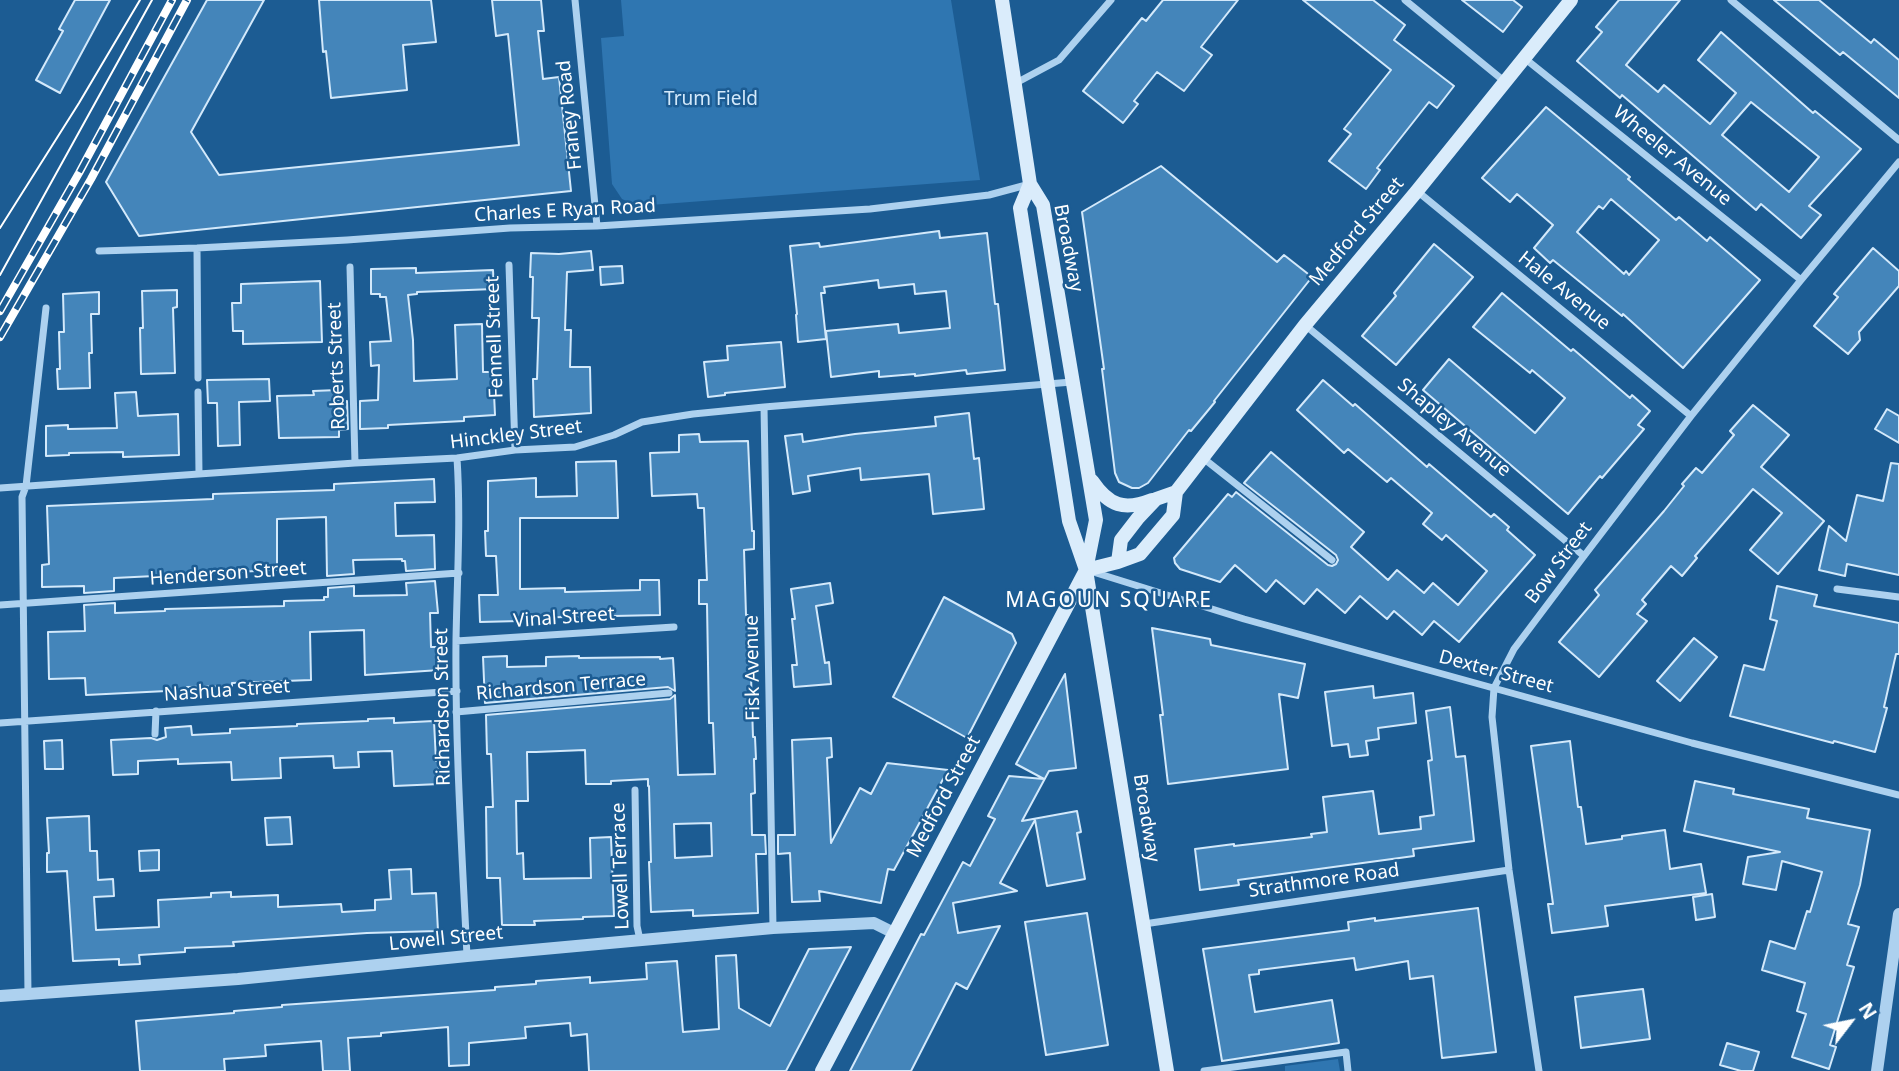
<!DOCTYPE html>
<style>
body{margin:0}
#map{position:relative;width:1899px;height:1071px;overflow:hidden;background:#1c5c93;font-family:"Noto Sans",sans-serif}
canvas{display:block}
.north{position:absolute;left:1815px;top:987px;width:70px;height:70px;-webkit-text-stroke:5px #1c5c93;paint-order:stroke;rotate:58deg;font-size:19px;font-weight:700;line-height:28px;text-align:center;color:#fff}
.north::after{content:'';display:block;margin:auto;width:24px;height:32px;background:#fff;clip-path:polygon(50% 0,100% 100%,50% 72%,0 100%)}
</style>
<div id="map">
<canvas width="1899" height="1071"></canvas>
<div class="north">N</div>
</div>
<script>
const context = document.querySelector('canvas').getContext('2d');
context.lineJoin = 'round';
function fillPath(path, color) { context.fillStyle = color; context.fill(path, 'evenodd'); }
function stroke(path, color, width, dash) { context.strokeStyle = color; context.lineWidth = width; context.lineCap = dash ? 'butt' : 'round'; context.setLineDash(dash || []); context.stroke(path); }
function write(font, color, halo, rows, align = 'center') {
  context.font = font + ' "Noto Sans",sans-serif'; context.lineWidth = 5; context.setLineDash([]); context.textBaseline = 'middle'; context.strokeStyle = halo; context.fillStyle = color; for (const [text, x, y, turn = 0] of rows) {
    context.save(); context.translate(x, y); context.rotate((+turn || 0) * Math.PI / 180); context.textAlign = isNaN(turn) ? turn : align; if (halo) context.strokeText(text, 0, 0); context.fillText(text, 0, 0); context.restore();
  }
}
fillPath(new Path2D(`
 M621 0H951L980 180 637 206 622 199 612 184 601 38 624 36Z
 M1338 1059 1340 1071H1285V1066Z`), '#2f76b1');
const building = new Path2D(`
 M75 0H110L60 93 36 80 63 31 59 29Z
 M207 0H264L191 132 219 175 519 145 508 34 496 36 492 0H541L544 31H538L543 79 559 77 571 191 139 236 106 182Z
 M319 0H431L436 42 403 45 407 90 331 98 326 51 323 52Z
 M1163 0H1238L1201 47 1212 55 1184 91 1157 72 1134 101 1138 104 1123 123 1083 91 1142 18 1146 21Z
 M1303 0H1373L1405 25 1394 40 1454 86 1437 108 1429 102 1377 168 1380 170 1366 189 1329 161 1351 134 1344 129 1391 70Z
 M1462 0H1513L1522 7 1503 32Z
 M1619 0H1680L1626 65 1658 92 1664 85 1710 124 1736 93 1698 60 1721 32 1813 113 1815 111 1861 149 1809 206 1821 215 1801 238 1761 204 1756 210 1622 95 1620 98 1577 61 1602 32 1596 27ZM1751 102 1819 157 1789 192 1722 135Z
 M1774 0H1819L1871 43 1874 39 1899 60V98L1843 52 1840 55Z
 M1546 107 1630 177 1628 179 1676 220 1679 217 1707 241 1710 237 1760 280 1683 368 1623 314 1622 316 1553 260 1550 263 1534 248 1553 225 1517 194 1510 202 1482 178ZM1611 199 1659 240 1629 275 1626 271 1624 274 1577 232 1599 206 1603 209Z
 M1161 166 1277 262 1284 255 1312 277 1214 401 1215 402 1191 431 1189 430 1148 483 1139 488H1132L1119 482 1115 473 1102 369H1104L1082 212Z
 M939 231 940 238 987 233 995 304H998L1005 370 967 374 966 370 915 376V374L879 377V371L831 377 826 331 898 324 899 333 950 328 946 291 915 294 914 284 879 288 878 280 824 287 825 293H821L826 339 798 342 796 315 797 314 790 246 819 243 820 247Z
 M1434 244 1473 277 1396 365 1362 336 1396 296 1394 293Z
 M1873 248 1899 271V286L1859 332 1860 340 1848 354 1814 326 1838 297 1834 294Z
 M591 251 593 270 567 272 565 330H571L570 367H590L591 413 534 417 533 379H537L539 318H532L533 277H530L531 253 559 254Z
 M622 266 623 283 601 285 600 267Z
 M416 268V273L493 270 494 289 417 292V294L408 295 413 340 414 381 457 379 455 325 482 324 483 372H493L495 415 464 417V421L388 425V428L360 429V401L378 400 379 365 371 366 370 342 391 341 386 297H380V294H371V269Z
 M320 281 322 342 243 344V331H233L232 303H241V284Z
 M177 290V307L173 308 175 373 141 374 140 328H143L142 291Z
 M99 292V314H91L92 353H89L90 388 58 389 57 369H60L59 332H64L63 294Z
 M1502 293 1571 351 1573 349 1630 398 1632 395 1650 411 1638 425 1644 429 1602 478 1600 476 1568 514 1423 390 1449 359 1535 433 1565 398 1532 370 1530 373 1473 327Z
 M781 342 785 387 725 393V395L708 397 704 362 728 360 727 346Z
 M269 379 270 401 239 402 240 445 218 446 217 403H208L207 380Z
 M1323 380 1353 406 1355 404 1427 467 1429 464 1491 517 1494 514 1509 527 1507 530 1535 555 1459 642 1434 621 1422 635 1394 611 1387 619 1360 596 1345 613 1317 589 1304 604 1276 580 1266 592 1235 565 1220 582 1180 569 1175 563 1174 558 1228 494 1232 497 1236 492 1328 565 1332 566 1336 564 1338 560 1336 555 1244 483 1271 452 1364 532 1351 547 1388 580 1397 570 1424 593 1433 583 1458 605 1487 571 1446 535 1442 540 1423 524 1432 513 1391 478 1387 482 1348 449 1344 453 1297 410Z
 M338 390V401H347L348 429 339 430V437L279 438 277 396 314 395 313 391Z
 M136 392 138 416 178 414 179 455 123 457V452L69 453V455L46 456V426L68 425V429L117 428 115 393Z
 M1753 405 1789 435 1761 467 1824 521 1778 574 1750 550 1782 513 1753 489 1695 556 1697 558 1682 576 1671 566 1642 600 1646 604 1637 614 1647 621 1599 677 1559 642 1599 595 1595 590 1664 511 1684 486 1682 484 1696 468 1702 473 1734 435 1730 431Z
 M1887 409 1899 416V443L1875 429Z
 M969 413 974 459 979 458 984 509 933 514 929 474 861 480 860 468 808 476 810 491 793 494 785 436 802 434 803 442 855 434 936 426 935 417Z
 M699 434 700 442 748 441 752 531H754V549L744 550 746 615H749L753 737H755L756 759H754L755 793 751 794 752 835H765L766 854H756L758 913 693 916V910L651 912 649 862H651L649 786H648V779L611 781V784H586L585 750 536 752H527L528 801H516L517 854 523 853 524 879 591 878 590 838 611 837 614 916 583 917V919L534 921 535 925H502L500 878H487L486 807H493L491 754H487L486 715 670 699 675 695 678 775 715 774 713 723H709L707 604H699V580H707L704 508H698L697 494 652 496 650 453 679 452V435ZM711 823 712 856 675 858 674 824Z
 M616 461 618 518H520V589L565 588V592L640 590V580H659L660 615 520 618V621L480 622 479 595H498L496 556H486L485 531H488V481L536 478V497L577 496 576 462Z
 M1891 463 1899 464V575L1847 564 1845 576 1819 570 1829 526 1846 541 1857 495 1883 501Z
 M434 479 435 502 395 503 396 536 434 535 435 569 406 571 405 561H402V559L353 560 354 574 327 576 326 517 277 519V570L114 578V591L84 593V586L42 587V565L49 564 47 506 213 499V494L334 490V484Z
 M435 581 438 613H430L431 647H440V670L365 675 364 630 310 632 311 680 232 683V686L187 687V690L86 695 85 678 49 679 48 632 85 631 84 605 115 603V613L165 611V609L284 606V601L324 600V597H328V588L354 586V596L407 595 406 583Z
 M830 583 833 603 816 606 825 663 829 662 831 684 794 687 792 665H797L792 619H795L791 589Z
 M1777 586 1817 595 1814 606 1899 623V654H1896L1884 707 1887 708 1875 752 1834 741 1833 743 1730 716 1744 665 1764 670 1777 621 1770 619Z
 M944 597 1012 634 1016 643 967 738 893 697Z
 M1152 628 1210 639 1211 645 1305 664 1298 698 1279 694 1288 769 1168 784 1160 715H1163Z
 M1694 638 1717 657 1680 701 1657 681Z
 M507 656V667L546 666V657L579 656V658L660 657V659L673 658 675 691 668 687 485 703 483 657Z
 M1065 674 1076 768 1049 771 1022 821 1077 811 1081 832 1077 833 1085 879 1047 886 1035 820 1000 883 1017 891 953 903 958 933 1000 926 967 989 956 983 911 1071H850L921 934 924 935 963 862 970 866 995 819 988 816 1009 776 1044 779 1016 764Z
 M1373 686 1374 698 1413 693 1416 723 1378 728 1379 739 1366 741 1368 755 1350 757 1348 744 1332 746 1325 692Z
 M1450 707 1456 757 1465 756 1474 841 1413 849 1414 856 1238 880 1239 885 1200 890 1195 849 1234 844V846L1312 837 1311 834 1327 832 1323 797 1373 791 1379 834 1421 829 1420 817 1434 815 1428 761 1432 760 1426 711Z
 M394 718V723L434 721 436 761H438L440 784 394 786 392 751 358 752 359 767 334 768 333 756 280 758 281 778 232 780 231 762 178 764V759L138 761V774L113 775 111 740 151 738 157 740 166 737 165 728 191 726 192 735 230 733V729L297 726V724L368 721V719Z
 M831 738 832 757 827 758 831 843 860 788 871 794 887 763 948 770 894 870 888 869 881 903 819 891 820 901 792 902 790 853 778 854V835H795L792 740Z
 M62 740 63 769H45L44 741Z
 M1570 741 1578 807H1581L1586 844 1622 839V836L1665 830 1670 869 1701 864 1706 893 1605 906 1608 926 1552 933 1548 904H1553L1531 746Z
 M1695 781 1734 789 1733 794 1809 809 1807 818 1870 830 1860 885 1848 924 1859 927 1847 965 1854 967 1830 1045 1836 1047 1829 1069 1792 1057 1806 1014 1797 1011 1805 983 1762 970 1770 941 1795 949 1807 911 1810 912 1822 872 1782 861 1776 890 1743 884 1748 857 1780 852 1684 831Z
 M89 816 90 851H97L98 880 113 879 114 896 94 897 96 930 159 927 158 900 211 897V893L231 892V897L278 895V907L341 904 342 912 375 910V900L391 899 389 870 411 869 412 894 436 893 438 931 367 933 233 942 234 946 185 948V952L139 955 140 964 119 965V959L73 961 67 871 47 872V853H49L47 818Z
 M290 817 292 844 267 845 265 818Z
 M159 850V870L140 871 139 851Z
 M1712 894 1715 917 1696 920 1693 897Z
 M1478 908 1496 1052 1442 1058 1433 976 1410 979 1408 961 1356 970 1354 958 1259 970V974L1249 975 1255 1012 1332 1000 1339 1043 1222 1061 1203 949 1349 930 1348 922 1375 918V921Z
 M1087 913 1108 1045 1046 1055 1025 922Z
 M851 947 786 1071H589L587 1034 571 1036 570 1023 525 1027 526 1038 469 1043V1065L449 1066 448 1027 381 1033V1036L348 1038 350 1071H323L321 1041 265 1045 266 1056 224 1059 225 1071H140L136 1021 234 1013V1011L282 1007V1005L495 990V987L536 984V981L590 977V983L647 979 646 963 677 961 683 1032 719 1029 716 956 736 955 739 1008 770 1026 809 949Z
 M1643 989 1650 1039 1581 1048 1575 997Z
 M1727 1043 1759 1052 1753 1071H1741L1720 1065Z`);
fillPath(building, '#4485ba');
stroke(building, '#d3e9fb', 2);
stroke(new Path2D(`
 M575 0 597 226
 M1405 0 1504 81
 M1731 0 1899 140
 M1523 57 1801 280
 M1016 83 1059 60 1111 0
 M1417 191 1691 416
 M197 248 198 378
 M99 251 197 248 347 240 510 228 597 226 870 209 989 195 1030 184
 M509 265 515 450
 M350 267 355 463
 M1305 325 1584 556
 M198 392 199 474
 M764 407 773 928
 M457 458C461 519 457 580 456 640 455 745 462 851 467 956
 M1203 458 1332 560
 M0 488 355 463 457 458 515 450 575 447 614 435 642 422 693 414 764 407 1072 382
 M1090 571 1244 619 1692 743 1899 795
 M1837 589 1899 597
 M0 605 459 573
 M456 641 674 627
 M456 712 669 693
 M0 723 457 691
 M155 734 156 711
 M635 790 637 926 640 940
 M1144 924 1509 870
 M28 994 22 497 26 486 46 308
 M1204 1071 1346 1052 1348 1071
 M1539 1071 1509 870 1492 717 1494 688 1514 649 1584 556 1691 416 1801 280 1899 162`), '#add1ef', 7);
stroke(new Path2D(`
 M0 996 238 979 467 956 773 928 874 923 894 933
 M1877 1071 1899 914`), '#add1ef', 12);
stroke(new Path2D(`
 M1030 184 1020 208 1069 521 1086 570 1167 1071
 M1092 481C1109 506 1124 511 1152 500
 M1118 562 1121 540 1138 518 1156 499 1176 492
 M1086 570 1118 562 1140 554 1173 515 1176 492 1305 325 1417 191 1571 0
 M822 1071 1086 570 1096 520 1043 205 1030 184 1002 0`), '#daecfb', 14);
stroke(new Path2D(`
 M0 228 79 103 140 0
 M0 275 152 0`), '#fff', 2);
const rail = new Path2D(`
 M0 311 79 173 172 0
 M0 337 91 179 187 0`);
stroke(rail, '#fff', 8);
stroke(rail, '#1c5c93', 5, [16]);
write('19px', '#d3e9fb', '#1c5c93', [
 ["Trum Field",711,100]
]);
write('19px', '#fff', '#1c5c93', [
 ["Franey Road",570,115,-96],
 ["Wheeler Avenue",1672,156,39],
 ["Charles E Ryan Road",565,211,-3],
 ["Medford Street",1357,232,-50],
 ["Broadway",1068,248,79],
 ["Hale Avenue",1564,291,39],
 ["Fennell Street",495,337,-92],
 ["Roberts Street",337,366,-92],
 ["Shapley Avenue",1454,428,40],
 ["Hinckley Street",516,435,-7],
 ["Bow Street",1559,563,-53],
 ["Henderson Street",228,574,-4],
 ["Vinal Street",564,618,-4],
 ["Fisk Avenue",753,668,-91],
 ["Dexter Street",1496,672,15],
 ["Richardson Terrace",561,687,-5],
 ["Nashua Street",227,691,-4],
 ["Richardson Street",443,707,-91],
 ["Medford Street",944,797,-62],
 ["Broadway",1146,818,81],
 ["Lowell Terrace",621,866,-92],
 ["Strathmore Road",1324,881,-8],
 ["Lowell Street",446,939,-6]
]);
context.letterSpacing = '2px';
write('21px', '#fff', '#1c5c93', [
 ["MAGOUN SQUARE",1109,601]
]);
context.letterSpacing = '0px';
</script>
